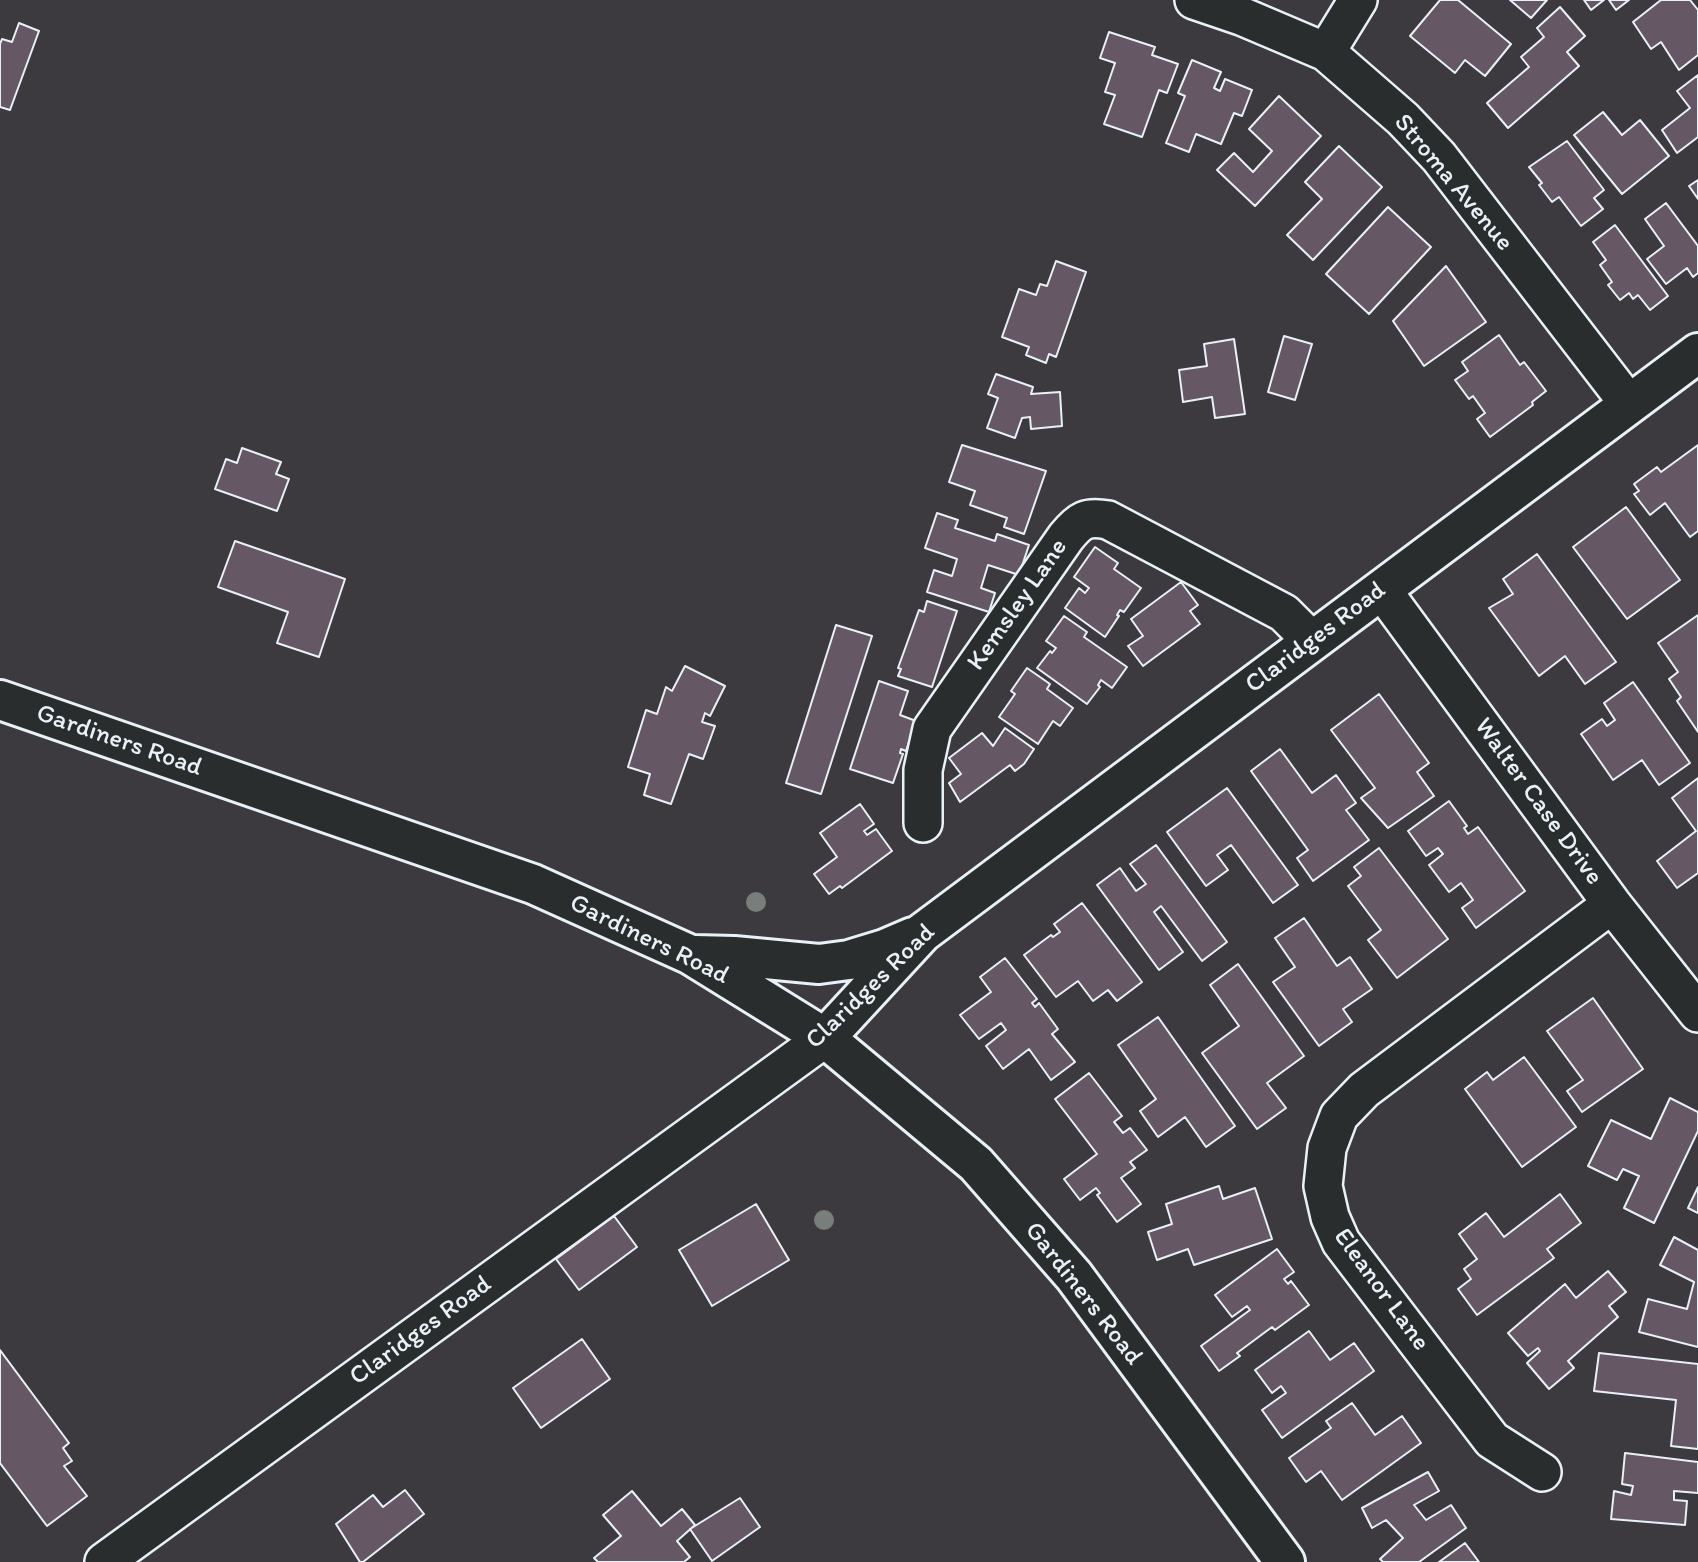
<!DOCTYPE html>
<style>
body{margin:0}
canvas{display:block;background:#3c3a3e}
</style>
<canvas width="1698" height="1562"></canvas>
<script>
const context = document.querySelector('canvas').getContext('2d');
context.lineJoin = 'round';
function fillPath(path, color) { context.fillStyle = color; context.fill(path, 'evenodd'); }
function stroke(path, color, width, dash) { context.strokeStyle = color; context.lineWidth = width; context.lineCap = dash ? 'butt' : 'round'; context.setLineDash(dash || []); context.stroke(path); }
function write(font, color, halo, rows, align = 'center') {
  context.font = font + ' Itim,sans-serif'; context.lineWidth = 5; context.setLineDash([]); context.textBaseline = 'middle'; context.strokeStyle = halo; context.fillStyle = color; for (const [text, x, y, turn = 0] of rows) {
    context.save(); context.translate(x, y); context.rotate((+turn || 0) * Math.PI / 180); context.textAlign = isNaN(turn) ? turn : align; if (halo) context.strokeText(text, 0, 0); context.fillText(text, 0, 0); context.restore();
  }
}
const building = new Path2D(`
 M1440 0H1458L1511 44 1485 76 1465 60 1455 73 1410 36Z
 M1510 0H1547L1531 18Z
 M1584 0H1604L1591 10Z
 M1609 0H1629L1616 10Z
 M1661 0H1690L1698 10V55L1679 70 1661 42 1651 49 1633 22Z
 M1560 7 1585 36 1567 52 1579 66 1508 128 1487 103 1529 67 1521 57 1544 37 1537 28Z
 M19 23 39 31 10 110 0 107V44L2 39 12 42Z
 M1109 32 1155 47 1152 55 1178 64 1167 93 1159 90 1142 137 1104 124 1115 95 1105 92 1115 63 1100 58Z
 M1192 60 1221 72 1214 88 1220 91 1225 79 1252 90 1242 116 1234 113 1221 144 1196 134 1189 152 1166 143 1185 96 1178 93Z
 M1698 75V137L1677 153 1662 130 1690 108 1677 91Z
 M1279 96 1321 136 1255 206 1217 170 1234 153 1253 172 1272 151 1249 129Z
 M1603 112 1622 135 1640 120 1669 156 1622 194 1574 135Z
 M1567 141 1604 190 1594 198 1603 209 1581 226 1559 197 1552 202 1539 185 1542 183 1529 167Z
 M1339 146 1382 187 1313 260 1287 235 1322 199 1305 182Z
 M1698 180V199L1689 186Z
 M1666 203 1698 246V273L1693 277 1687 268 1666 284 1647 259 1664 246 1645 219Z
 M1388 207 1431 247 1369 314 1326 274Z
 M1615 225 1668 296 1650 310 1638 295 1633 299 1629 293 1620 300 1608 285 1612 282 1600 265 1606 260 1593 242Z
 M1056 261 1086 272 1056 357 1049 354 1046 363 1026 355 1029 347 1002 337 1019 289 1036 295 1040 284 1047 286Z
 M1446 266 1486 322 1424 366 1393 321Z
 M1499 335 1520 365 1524 362 1546 391 1532 402 1533 405 1490 437 1477 419 1485 413 1473 396 1469 399 1455 380 1468 371 1462 362Z
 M1284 336 1312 344 1295 400 1268 392Z
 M1234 339 1245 414 1215 418 1212 397 1183 402 1179 370 1207 366 1204 344Z
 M996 374 1033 387 1031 394 1060 392 1062 426 1031 429 1030 417 1022 418 1015 438 987 428 998 398 988 394Z
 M962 445 1046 471 1024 534 1004 527 1007 518 970 505 975 491 949 482Z
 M1698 445V531L1690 537 1665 503 1650 515 1634 494 1639 491 1634 484 1657 467 1661 472Z
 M242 448 281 462 276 474 289 479 277 511 215 489 226 459 237 463Z
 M1626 507 1680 580 1627 619 1573 547Z
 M937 513 958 520 955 528 995 541 997 534 1029 545 1019 575 988 565 981 588 995 593 989 612 927 592 934 570 952 576 957 559 925 548Z
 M235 541 345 579 319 657 277 643 288 612 218 587Z
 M1095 547 1118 563 1114 569 1141 588 1124 612 1120 610 1117 615 1119 616 1105 637 1065 608 1079 588 1085 593 1089 588 1074 577Z
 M1537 554 1616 662 1585 684 1565 656 1539 676 1489 608 1513 594 1503 579Z
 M1181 582 1198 605 1190 611 1200 624 1143 666 1128 646 1143 636 1131 619Z
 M927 601 957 611 932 687 898 676 901 669 898 668 919 610 924 612Z
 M1698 615V732L1677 701 1681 697 1669 679 1678 672 1658 643Z
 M1064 616 1087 632 1084 637 1127 667 1112 688 1101 680 1098 685 1100 687 1087 704 1037 668 1050 651 1052 653 1056 648 1046 641Z
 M836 625 872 636 821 794 786 783Z
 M685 666 725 686 710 716 705 713 702 722 715 726 703 759 689 754 671 804 644 795 650 774 628 767 646 710 657 714 666 687 672 691Z
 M1027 668 1050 684 1047 689 1073 708 1060 726 1053 721 1038 744 999 717 1015 694 1011 691Z
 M879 681 908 691 900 715 916 721 906 751 901 749 900 753 903 754 893 783 850 769Z
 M1633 682 1690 763 1659 785 1642 760 1613 780 1581 734 1602 719 1607 726 1615 720 1604 703Z
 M1379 694 1429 763 1417 772 1434 796 1388 828 1361 798 1375 788 1331 730Z
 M1005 728 1034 749 1024 764 1015 771 1010 765 960 802 949 783 961 774 949 758 982 733 993 746Z
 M1280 749 1312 793 1336 775 1356 803 1346 810 1369 840 1313 881 1297 858 1308 850 1251 771Z
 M1698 778V873L1677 888 1657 861 1696 831 1672 798Z
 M1227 788 1298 885 1273 903 1231 845 1217 855 1228 870 1206 886 1167 832Z
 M1449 801 1467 826 1464 828 1468 834 1478 827 1525 891 1476 928 1462 908 1473 900 1461 883 1449 892 1429 865 1443 854 1438 848 1426 856 1408 831Z
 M860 804 874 824 864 831 867 835 876 829 892 851 842 888 840 886 829 894 814 874 837 857 820 833Z
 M1156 845 1227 942 1202 961 1161 906 1154 912 1183 952 1159 970 1097 885 1120 868 1136 891 1146 884 1130 864Z
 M1379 848 1448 939 1397 978 1368 940 1381 930 1348 886 1361 876 1354 867Z
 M1082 903 1142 982 1117 1001 1108 990 1093 1001 1078 981 1056 997 1024 955 1051 935 1053 937 1060 932 1054 924Z
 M1304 918 1337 966 1350 957 1372 989 1343 1009 1352 1022 1319 1046 1273 982 1295 967 1275 938Z
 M1005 958 1037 999 1032 1003 1035 1007 1039 1003 1058 1029 1052 1034 1075 1062 1051 1080 1029 1049 1003 1069 986 1046 1006 1030 1001 1023 979 1039 960 1015 991 992 980 977Z
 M1238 964 1304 1056 1267 1083 1286 1108 1257 1129 1202 1053 1239 1026 1210 985Z
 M1593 998 1643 1069 1582 1112 1567 1091 1583 1080 1547 1031Z
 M1158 1017 1235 1126 1206 1147 1185 1117 1158 1137 1140 1111 1156 1099 1118 1045Z
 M1524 1057 1576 1127 1522 1167 1465 1089 1487 1072 1493 1080Z
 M1089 1073 1122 1116 1114 1122 1123 1133 1130 1128 1147 1150 1130 1162 1135 1168 1121 1178 1141 1204 1117 1222 1097 1195 1100 1193 1096 1188 1080 1200 1064 1179 1097 1154 1055 1099Z
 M1670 1098 1698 1112V1131L1654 1223 1624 1208 1639 1176 1623 1169 1617 1180 1588 1166 1611 1120 1651 1139Z
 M1219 1186 1223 1199 1255 1188 1272 1239 1194 1265 1188 1249 1157 1260 1148 1232 1172 1224 1166 1204Z
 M1698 1187V1213L1688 1208Z
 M1560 1194 1581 1223 1547 1249 1554 1258 1477 1315 1458 1289 1471 1279 1464 1269 1477 1259 1459 1234 1486 1213 1504 1237Z
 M756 1204 789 1260 712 1306 679 1250Z
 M614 1216 637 1247 579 1290 556 1259Z
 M1674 1237 1698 1250V1347L1639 1332 1648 1299 1687 1309 1694 1282 1660 1265Z
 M1277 1249 1294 1272 1284 1279 1288 1284 1291 1281 1309 1305 1275 1330 1272 1327 1237 1353 1240 1356 1219 1371 1201 1346 1250 1310 1247 1306 1232 1317 1215 1295Z
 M1608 1271 1626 1292 1609 1306 1618 1317 1568 1361 1574 1368 1549 1389 1527 1363 1540 1351 1538 1348 1528 1356 1508 1333 1565 1284 1576 1298Z
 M1309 1331 1330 1360 1354 1343 1374 1371 1282 1438 1262 1410 1286 1393 1281 1386 1272 1393 1255 1370Z
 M582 1339 610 1379 541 1428 513 1388Z
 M0 1350 69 1443 63 1448 72 1461 64 1466 87 1496 47 1526 0 1463Z
 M1599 1353 1698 1364V1449L1671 1446 1676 1400 1594 1391Z
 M1352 1403 1375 1435 1402 1416 1421 1443 1342 1500 1321 1471 1306 1482 1289 1458 1331 1428 1326 1421Z
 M1625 1453 1698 1462V1493L1674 1491V1500L1687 1501 1685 1525 1611 1519 1614 1491 1631 1495 1633 1486 1622 1484Z
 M1428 1472 1439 1491 1414 1505 1426 1520 1451 1505 1466 1528 1419 1562H1383L1380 1559 1403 1538 1386 1520 1372 1528 1362 1508Z
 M405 1490 424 1514 363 1562H360L336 1524 373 1495 383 1507Z
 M632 1491 661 1526 682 1509 695 1525 677 1541 690 1557 684 1562H598L594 1558 621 1536 603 1515Z
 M740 1498 760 1527 712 1561 690 1529Z
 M1465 1543 1479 1562H1439Z`);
fillPath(building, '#655764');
stroke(building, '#e8f1f8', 2);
const street = new Path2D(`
 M1194 0 1241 16 1326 52 1403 119 1439 157 1629 404
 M1326 52 1358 0
 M1382 590 1612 904 1698 1013
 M923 823V770L932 729 1066 537C1080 520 1086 516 1108 520L1284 613 1312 641
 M1542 1472 1492 1440 1341 1242 1330 1217 1323 1186 1327 1148 1339 1116 1364 1090 1612 904
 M104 1562 825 1038`);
const secondary = new Path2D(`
 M0 700 533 884 691 955 825 1038 976 1164 1074 1276 1285 1562
 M695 955 734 956 819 964 849 960 885 949 913 937
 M825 1038 922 933 1698 353`);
stroke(street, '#e8f1f8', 42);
stroke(secondary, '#e8f1f8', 44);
stroke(street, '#2a2d2e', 37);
stroke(secondary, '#2a2d2e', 38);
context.fillStyle = '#787e7c';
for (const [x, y] of [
 [756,902],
 [824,1220]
]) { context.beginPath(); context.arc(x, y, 10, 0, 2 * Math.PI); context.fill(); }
write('26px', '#e8f1f8', '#2a2d2e', [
 ["Stroma Avenue",1453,183,50],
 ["Kemsley Lane",1018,605,-55],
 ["Claridges Road",1316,638,-37],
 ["Gardiners Road",119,741,19],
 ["Walter Case Drive",1538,802,54],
 ["Gardiners Road",649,940,26],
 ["Claridges Road",871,987,-44],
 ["Eleanor Lane",1381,1290,54],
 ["Gardiners Road",1083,1294,52],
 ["Claridges Road",421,1331,-36]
]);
</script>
